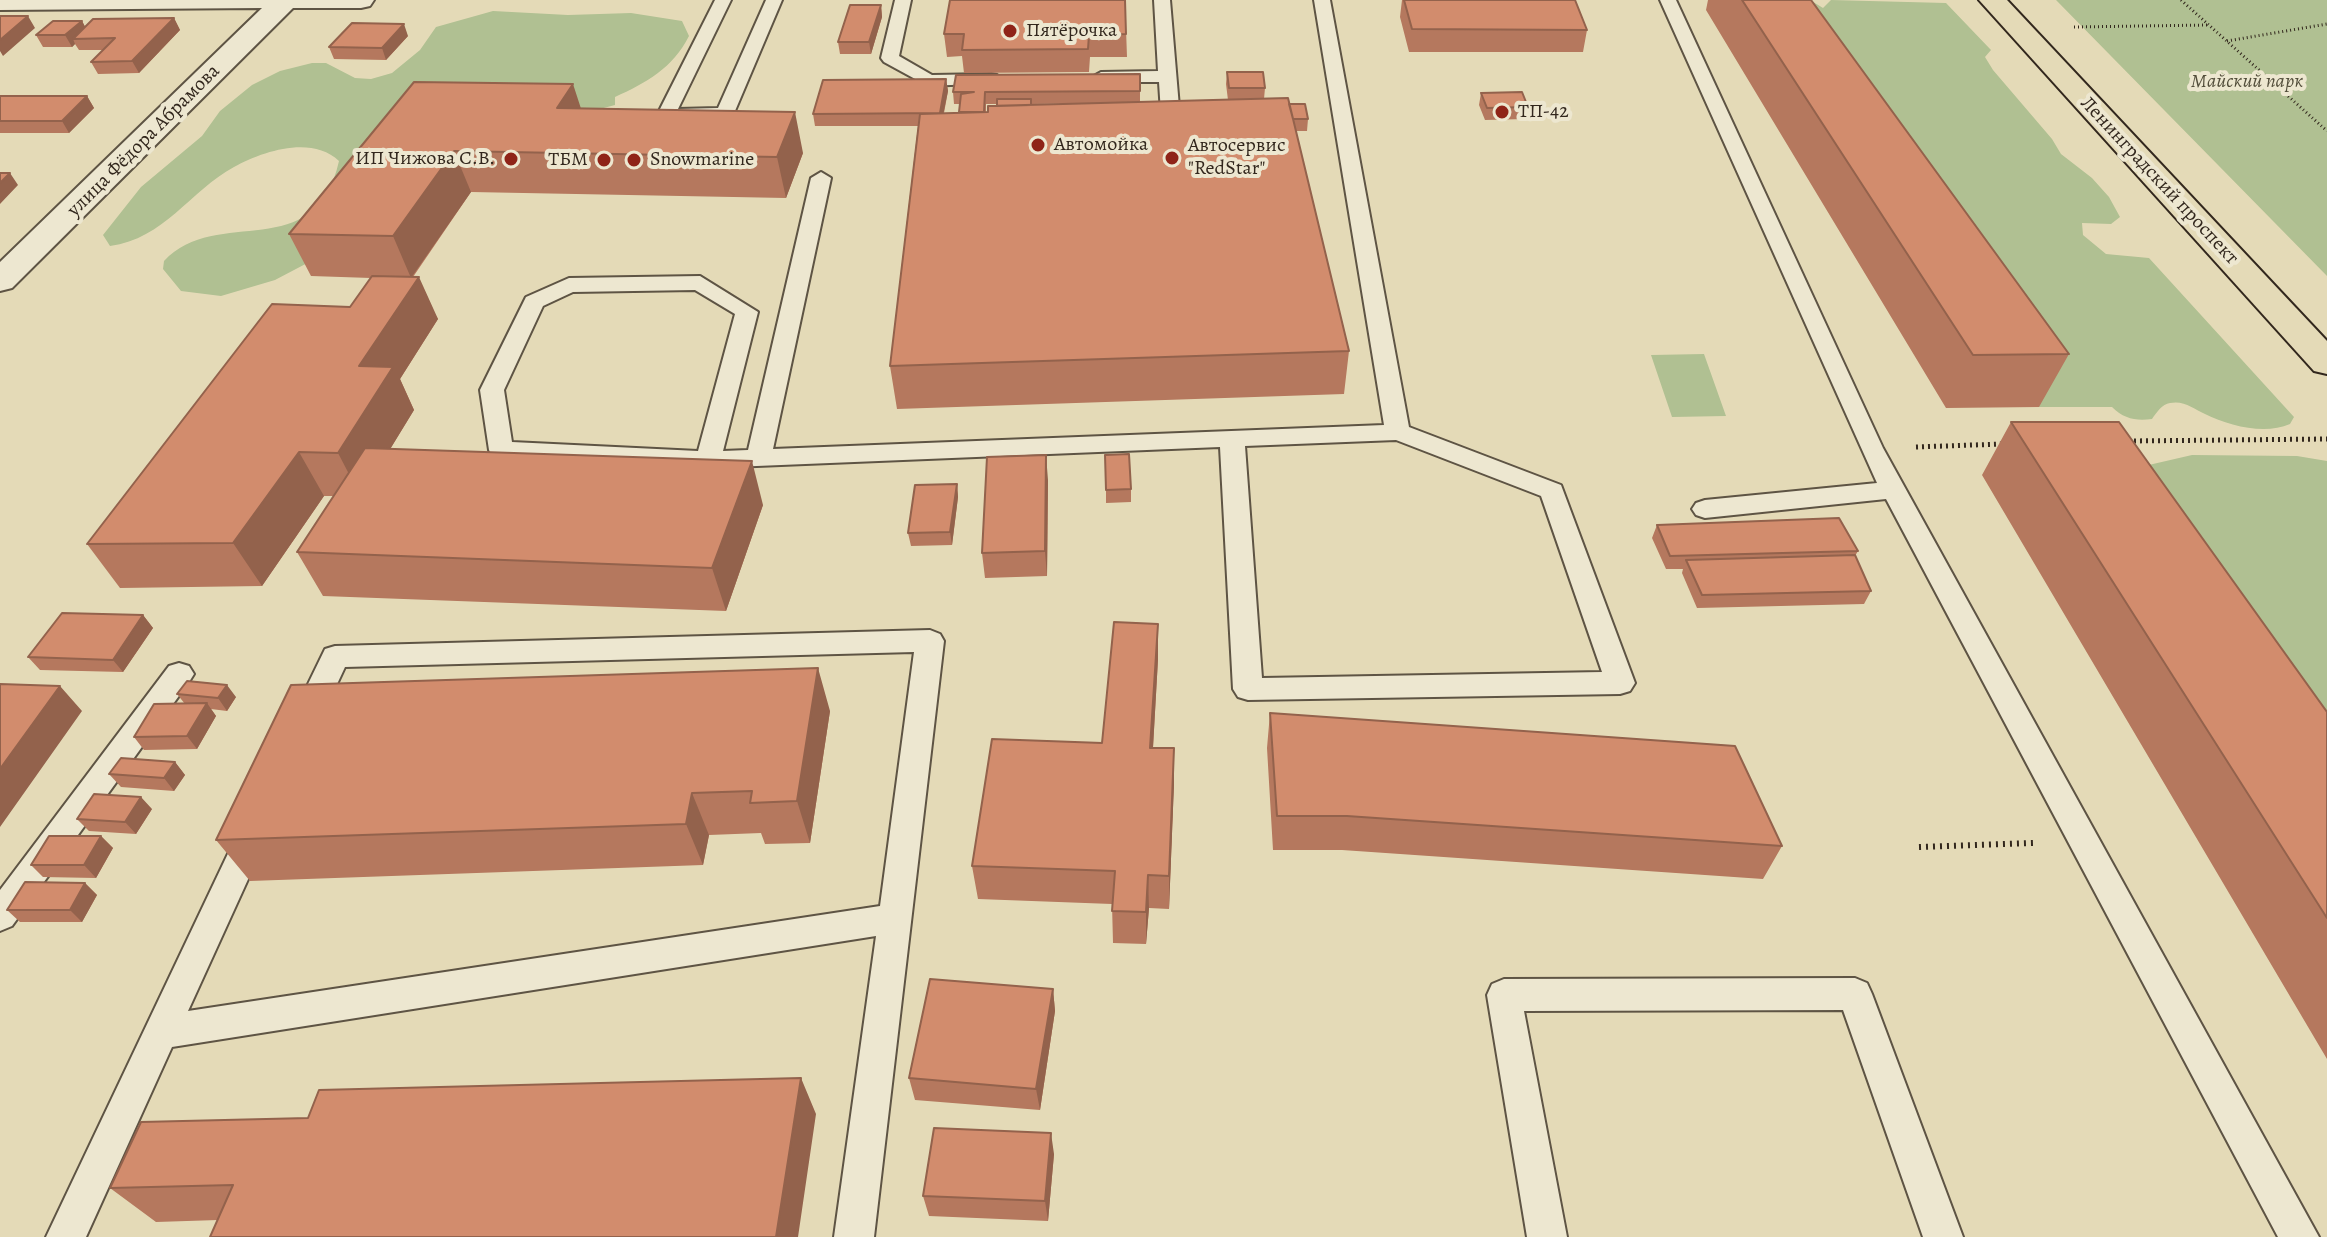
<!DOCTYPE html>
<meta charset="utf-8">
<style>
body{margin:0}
canvas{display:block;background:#e4dab7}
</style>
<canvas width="2327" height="1237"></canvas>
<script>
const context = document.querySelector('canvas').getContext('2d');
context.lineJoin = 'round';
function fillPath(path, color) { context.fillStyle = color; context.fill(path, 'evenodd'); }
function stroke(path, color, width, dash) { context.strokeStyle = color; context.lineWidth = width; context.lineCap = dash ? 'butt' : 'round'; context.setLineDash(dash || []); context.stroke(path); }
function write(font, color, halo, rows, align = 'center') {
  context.font = font + ' Alegreya,serif'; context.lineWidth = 8; context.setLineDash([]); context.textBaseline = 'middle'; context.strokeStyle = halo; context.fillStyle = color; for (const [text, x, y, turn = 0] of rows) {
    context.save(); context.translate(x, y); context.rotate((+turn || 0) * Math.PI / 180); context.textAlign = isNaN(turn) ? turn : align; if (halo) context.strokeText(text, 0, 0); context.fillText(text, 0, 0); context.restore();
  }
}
fillPath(new Path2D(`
 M1810 0 1823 8 1831 0 1946 3 1991 50 1985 57 1993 70 2052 139 2061 154 2092 178 2109 197 2120 217 2111 224 2082 223 2083 235 2106 254 2149 258 2294 417 2290 424C2265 435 2229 426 2205 414 2194 409 2184 400 2170 403 2162 404 2157 412 2152 419 2136 421 2124 419 2112 407H2039Z
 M2056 0H2327V276Z
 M493 11 568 15 631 13 682 21 689 36C673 68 646 83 615 97V105L543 124 334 249 275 280 221 296 181 291 163 269 164 261C217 204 315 267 339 161 312 135 263 151 234 167 190 191 164 239 110 246L103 235 141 187 202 136 220 111 252 85 280 71 312 63H326L355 78 371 79 392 73 420 50 436 27Z
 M1704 354 1726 416 1672 417 1651 355Z
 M2192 455 2297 456 2327 461V838L2127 470Z`), '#b0c092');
const service = new Path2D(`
 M715 0H731L678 109 718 108 766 0H782L732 118 659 119 657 115Z
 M895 0H911L899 56 932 75 991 74 997 75V83L928 86 884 62 881 58Z
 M1154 0H1170L1180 119C1172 128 1150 128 1142 119L1144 115 1161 113 1159 82H1101L1092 77 1101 72 1158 71Z
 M1314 0H1330L1409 427 1561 485 1635 683 1630 691 1620 694 1248 700 1238 697 1233 689 1220 447 708 468 501 458 492 456 489 450 480 390 526 297 569 278 700 276 758 312 723 451 748 450 811 178 821 172 831 178 773 449 1384 425ZM695 290 735 314 698 451 512 442 504 390 543 306 573 292ZM1396 440 1541 496 1602 672 1262 678 1245 446Z
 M1660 0H1676L1883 448 2319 1237H2278L1886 499 1705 518 1696 515 1692 509 1696 503 1705 500 1877 483Z
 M930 630 940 634 944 641 874 1237H834L876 936 172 1047 86 1237H46L243 822 254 818 265 822 270 831 188 1011 880 906 914 652 345 667 318 725 307 729 296 725 292 717 325 649 335 646Z
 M179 663 189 666 194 674 189 682 12 926 0 931V890L169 666Z
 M1855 978 1867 983 1872 994 1963 1237H1923L1843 1010 1524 1011 1567 1237H1527L1487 995 1492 984 1504 979Z`);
const minor = new Path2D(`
 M0 0H374L370 6 361 8H293L12 288 0 291V262L262 8 0 10Z`);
const primary = new Path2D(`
 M1979 0H2007L2327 341V374L2314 371Z`);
stroke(service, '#5e5444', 4);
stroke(minor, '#5e5444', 4);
stroke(primary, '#32271d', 4);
stroke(new Path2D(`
 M2181 0 2327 131
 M2074 27 2208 25
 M2227 41 2327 24`), '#32271d', 3, [1, 3]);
stroke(new Path2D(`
 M2128 441 2327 439
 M1916 447 2002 444`), '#32271d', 5, [2, 4]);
stroke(new Path2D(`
 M1919 847 2034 843`), '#32271d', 6, [2, 5]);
fillPath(service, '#ede7d0');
fillPath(minor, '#ede7d0');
fillPath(primary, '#e4dab7');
fillPath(new Path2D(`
 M1125 0 1127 57H1090L1089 72 964 73 962 56 947 57 944 34Z
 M1402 0H1575L1587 30 1583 52H1409L1400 17Z
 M1708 0H1811L2069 354 2039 407 1946 408 1706 10Z
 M881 5 882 17 871 54H840L838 42Z
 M174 18 180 30 139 73 98 74 91 62 103 50H79L75 44 72 47H43L36 35 82 21 85 27Z
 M408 36 386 60 334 59 329 47Z
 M1227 72 1265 88 1264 99 1289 104 1308 119 1307 131H1296L1349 351 1344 394 897 409 890 366 918 126H815L813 114 946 79 948 91 944 113H959L960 104H954L953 92 1140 74V102L1228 100 1226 84ZM1113 103 1031 105V104ZM986 104H997V106L986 112Z
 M414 82 581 109 803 153 786 198 471 192 413 277 438 319 400 379 414 410 390 449 763 505 726 611 323 596 297 552 334 496H324L262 586 120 588 87 544 350 307 371 278 311 276 289 234Z
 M1481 93 1528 107 1526 119 1485 120 1479 105Z
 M0 96H87L94 108 69 133H0Z
 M2011 422 2327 712V1059L1982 475Z
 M1048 480 1047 576 985 578 982 553Z
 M957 484 958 497 952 545 911 546 908 533Z
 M1131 489V502L1106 503V490Z
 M1657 525 1858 551 1855 556 1871 591 1864 604 1697 608 1682 573 1683 569H1666L1652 538Z
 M143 615 153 628 123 672 40 670 28 657Z
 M1158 624V659L1153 748 1174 783 1169 909 1149 908 1146 944 1113 943 1112 904 978 899 972 866 1102 743Z
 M177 694 236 697 227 711 211 709 216 716 197 749 144 750 134 737 185 704Z
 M830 711 810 843 765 844 761 833 709 835 703 865 250 881 216 840Z
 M1270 713 1782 846 1763 879 1342 850H1273L1267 748Z
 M175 762 185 775 174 791 121 787 109 774Z
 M152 809 136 834 89 831 77 819Z
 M101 836 113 848 96 878 43 877 31 865Z
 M85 883 97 895 82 922H20L7 910Z
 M1053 989 1055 1011 1040 1110 915 1100 909 1078Z
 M816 1114 218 1220 156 1222 110 1188Z
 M1054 1154 1048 1221 929 1216 923 1196Z`), '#b5785e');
fillPath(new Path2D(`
 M881 5 882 17 871 54 869 42Z
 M28 16 35 28 3 56 0 51V40Z
 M174 18 180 30 139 73 132 61Z
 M82 21 88 32 73 39 75 44 72 47 65 35Z
 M404 24 408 36 386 60 382 48Z
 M946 79 948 91 941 125 940 113Z
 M573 84 586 124 557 108Z
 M87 96 94 108 69 133 62 121Z
 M795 112 803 153 786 198 777 157Z
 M454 151 471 192 411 278 393 236Z
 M10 173 18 185 0 204V183Z
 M419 277 438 319 400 379 414 410 361 497 338 453 359 366Z
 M299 452 324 496 262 586 233 543Z
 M1046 455 1048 480 1047 576 1045 551Z
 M752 461 763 505 726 611 712 568Z
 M957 484 958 497 952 545 950 532Z
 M143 615 153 628 123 672 113 660Z
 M1158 624V659L1151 782 1150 748Z
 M818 668 830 711 810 843 797 801Z
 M227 685 236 697 227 711 218 698Z
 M60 686 82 711 0 827V769Z
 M207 703 216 716 197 749 187 736Z
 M1174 748V783L1169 909V876Z
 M175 762 185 775 174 791 164 778Z
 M692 793 709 835 703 865 686 824Z
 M141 797 152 809 136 834 125 822Z
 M101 836 113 848 96 878 84 865Z
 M1148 875 1149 908 1146 944V912Z
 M85 883 97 895 82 922 70 910Z
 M1053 989 1055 1011 1040 1110 1036 1089Z
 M801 1078 816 1114 798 1237H776Z
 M1051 1133 1054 1154 1048 1221 1045 1201Z`), '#93624c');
const building = new Path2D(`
 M950 0H1125L1126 34 1089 35 1088 49 962 50 964 34H944Z
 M1404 0H1575L1587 30 1412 29Z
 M1742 0H1811L2069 354 1973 355Z
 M850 5H881L869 42H838Z
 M0 16H28L0 40Z
 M174 18 132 61 91 62 115 38 73 39 93 19Z
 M53 21H82L65 35H36Z
 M352 23 404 24 382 48 329 47Z
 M1227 72H1263L1265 88H1229Z
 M1140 74V91L985 92 984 112H959L961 94 974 92H953L956 75Z
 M946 79 940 113 813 114 823 80Z
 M414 82 573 84 557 108 795 112 777 157 454 151 393 236 289 234Z
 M1522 92 1528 107 1487 108 1481 93Z
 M0 96H87L62 121H0Z
 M1288 98 1349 351 890 366 920 114 988 112V106Z
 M997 99H1031V105L997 106Z
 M1289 104H1305L1308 119H1293Z
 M0 173H10L0 183Z
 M372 276 419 277 359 366 393 367 338 453 299 452 233 543 87 544 272 304 350 307Z
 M2011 422H2119L2327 712V918Z
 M365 448 752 461 712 568 297 552Z
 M1129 454 1131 489 1106 490 1105 455Z
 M1046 455 1045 551 982 553 987 457Z
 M957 484 950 532 908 533 915 485Z
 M1839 518 1858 551 1670 556 1657 525Z
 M1855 555 1871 591 1702 595 1686 560Z
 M62 613 143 615 113 660 28 657Z
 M1114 622 1158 624 1150 748H1174L1169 876 1148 875 1146 912 1112 911 1115 871 972 866 992 739 1102 743Z
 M818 668 797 801 750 803 752 791 692 793 686 824 216 840 291 685Z
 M187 681 227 685 218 698 177 694Z
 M0 684 60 686 0 769Z
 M207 703 187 736 134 737 154 704Z
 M1270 713 1735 746 1782 846 1347 816H1277Z
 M121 758 175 762 164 778 109 774Z
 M94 794 141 797 125 822 77 819Z
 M49 836H101L84 865H31Z
 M25 882 85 883 70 910H7Z
 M930 979 1053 989 1036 1089 909 1078Z
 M801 1078 776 1237H210L233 1185 110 1188 141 1122 308 1118 319 1090Z
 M934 1128 1051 1133 1045 1201 923 1196Z`);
fillPath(building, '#d28c6d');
stroke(building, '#93624c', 2);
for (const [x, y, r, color] of [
 [1010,31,8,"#8f2418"],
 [1502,112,8,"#8f2418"],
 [1038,145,8,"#8f2418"],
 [1172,158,8,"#8f2418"],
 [511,159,8,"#8f2418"],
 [604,160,8,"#8f2418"],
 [634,160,8,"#8f2418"]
]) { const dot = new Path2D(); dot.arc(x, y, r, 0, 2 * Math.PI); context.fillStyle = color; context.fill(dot); stroke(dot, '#ede7d0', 3); }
write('20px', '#32271d', '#ede7d0', [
 ["Пятёрочка",1026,31],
 ["ТП-42",1518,112],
 ["Автомойка",1054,145],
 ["Автосервис",1188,146],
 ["\"RedStar\"",1188,169],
 ["ИП Чижова С.В.",495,159,"right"],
 ["ТБМ",588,160,"right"],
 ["Snowmarine",650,160]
], 'left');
write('italic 20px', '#524d3a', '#ede7d0', [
 ["Майский парк",2247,82]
]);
write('20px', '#32271d', '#ede7d0', [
 ["улица Фёдора Абрамова",144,141,-45],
 ["Ленинградский проспект",2159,181,47]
]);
</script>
